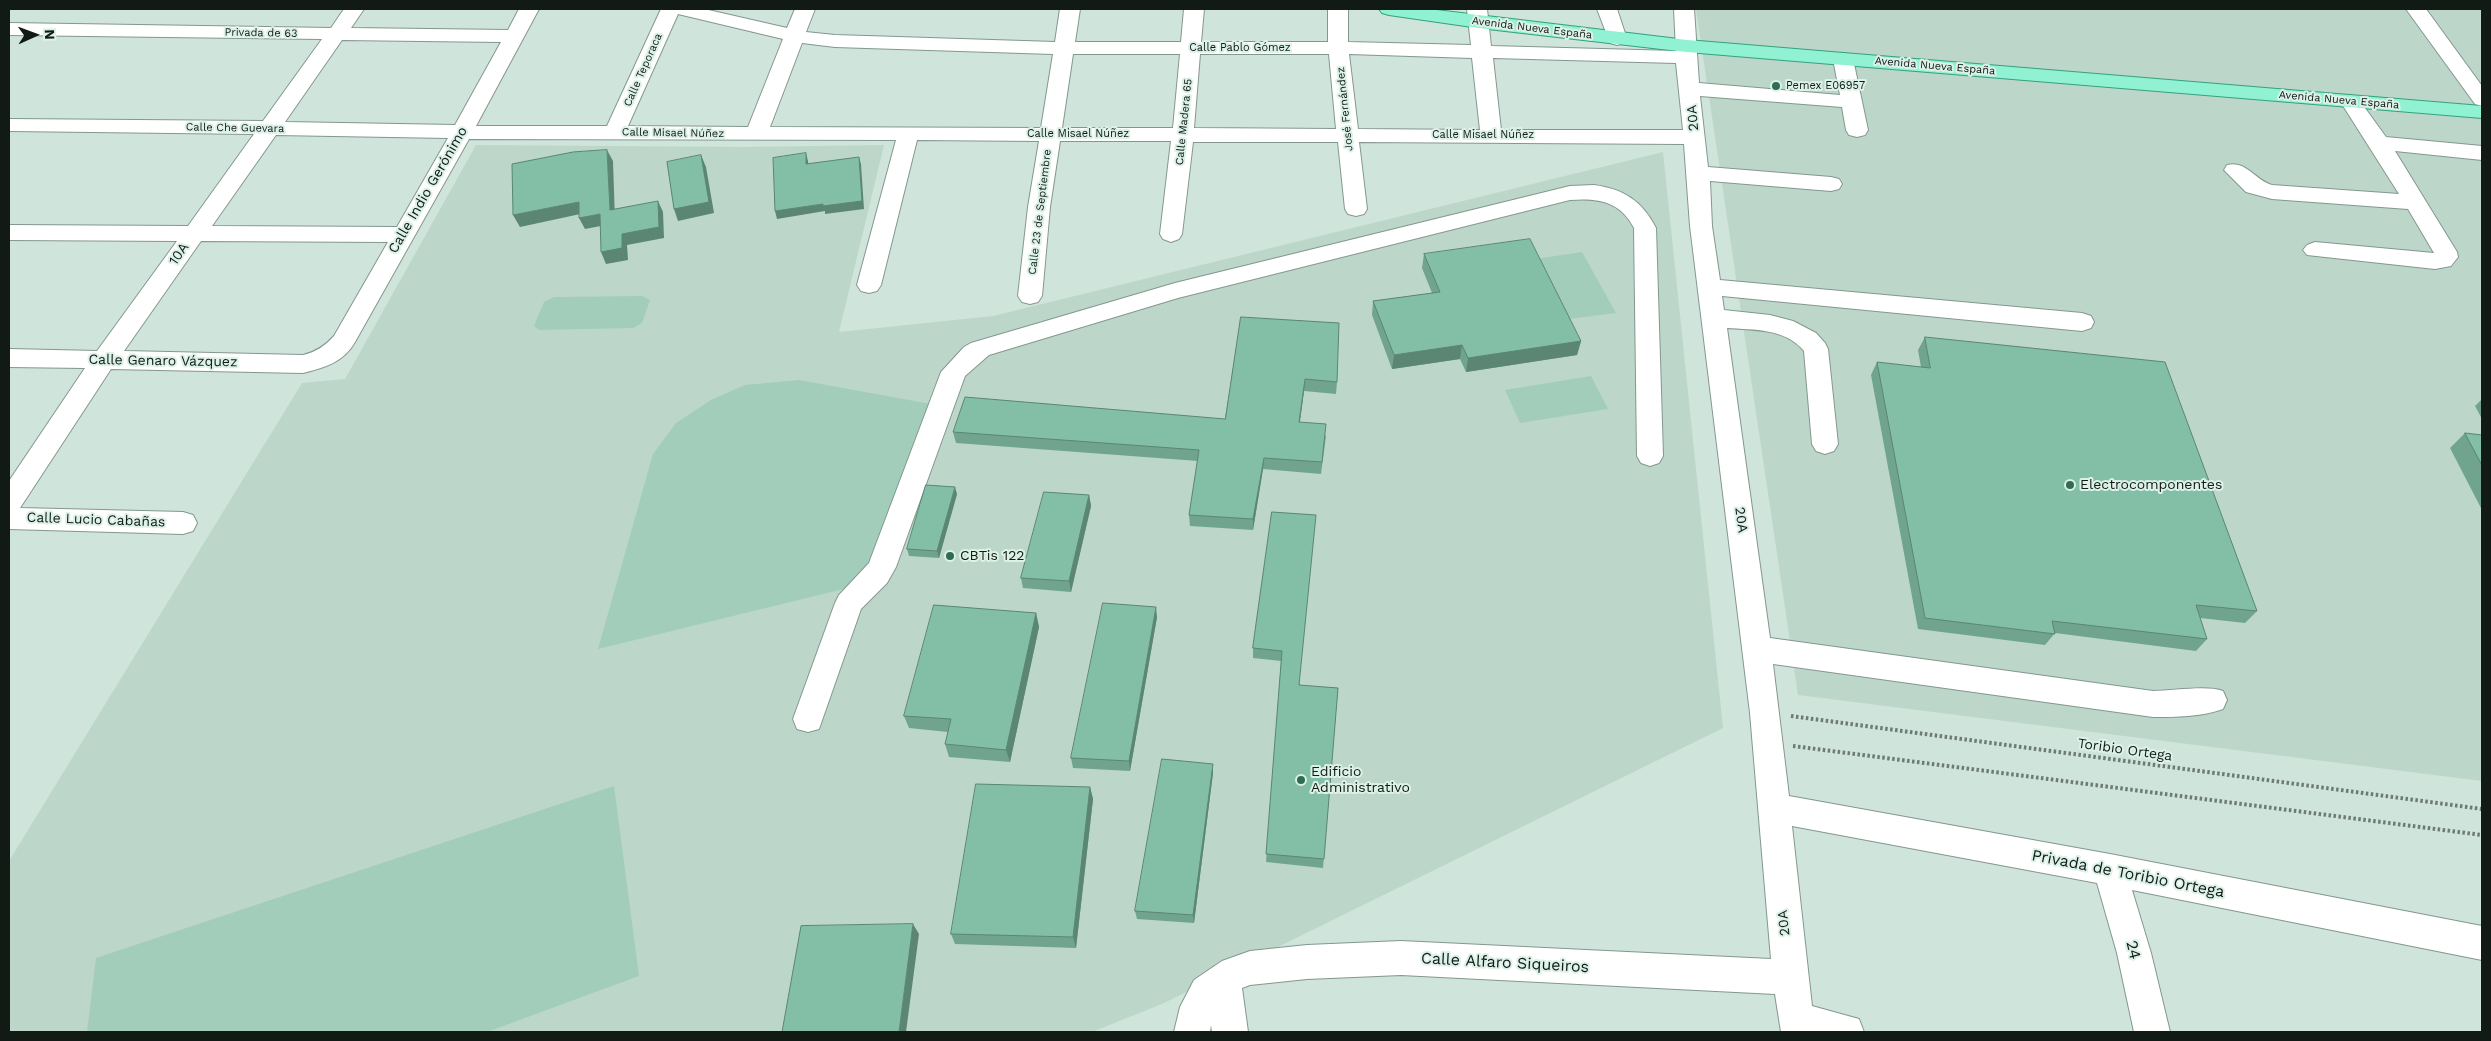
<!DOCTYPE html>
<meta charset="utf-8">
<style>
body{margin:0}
#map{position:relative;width:2491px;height:1041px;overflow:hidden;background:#cfe4da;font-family:"Work Sans",sans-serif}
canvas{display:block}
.frame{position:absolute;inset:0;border:10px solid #121a16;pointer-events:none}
.north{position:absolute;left:10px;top:10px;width:50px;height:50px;-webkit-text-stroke:4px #dcf1e8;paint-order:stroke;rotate:88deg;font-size:14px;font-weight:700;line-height:20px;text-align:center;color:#121a16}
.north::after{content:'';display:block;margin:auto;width:18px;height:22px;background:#121a16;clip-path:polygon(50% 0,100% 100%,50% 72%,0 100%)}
</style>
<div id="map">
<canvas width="2491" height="1041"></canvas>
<div class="frame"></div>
<div class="north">N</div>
</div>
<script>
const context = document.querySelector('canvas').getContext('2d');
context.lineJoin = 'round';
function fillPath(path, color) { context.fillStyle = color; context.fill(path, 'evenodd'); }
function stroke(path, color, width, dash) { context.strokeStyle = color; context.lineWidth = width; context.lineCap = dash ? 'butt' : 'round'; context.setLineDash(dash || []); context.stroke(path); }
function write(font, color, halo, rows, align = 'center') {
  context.font = font + ' "Work Sans",sans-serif'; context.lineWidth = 4; context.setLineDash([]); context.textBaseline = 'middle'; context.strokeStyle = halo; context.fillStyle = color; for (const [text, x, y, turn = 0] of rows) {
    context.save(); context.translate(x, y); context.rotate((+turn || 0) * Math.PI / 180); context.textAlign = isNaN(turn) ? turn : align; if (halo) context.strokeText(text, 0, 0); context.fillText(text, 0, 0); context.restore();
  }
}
fillPath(new Path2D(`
 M1696 9H2482V781L1798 695Z
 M476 145 744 147 884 145 839 332 993 316 1663 152 1723 728 1162 1004 1092 1032H9V861L302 383 345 379Z`), '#bcd7ca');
fillPath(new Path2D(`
 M1582 252 1616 313 1560 320 1529 260Z
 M642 296 650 300 642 323 633 328 539 330 534 326 544 302 554 297Z
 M1591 376 1608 409 1520 423 1505 390Z
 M799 380 931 404 868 583 598 649 653 454 676 423 711 400 745 385Z
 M614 786 639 976 487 1032H87L96 958Z`), '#a2cdba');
const minor = new Path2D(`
 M344 9H364L351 28 508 30 519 9H539L476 126H607L661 9H704L787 28 795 9H815L806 32 835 35 1055 42 1060 9H1080L1075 42H1181L1184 9H1204L1201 42H1328V9H1348V42L1471 45 1467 9H1487L1491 46 1676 51 1674 9H1694L1699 83 1840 95 1833 59 1836 55 1843 53 1850 55 1853 59 1868 130 1865 135 1857 137 1849 135 1846 130 1842 107 1700 96 1708 167 1831 177 1839 179 1842 184 1839 189 1831 191 1710 181 1712 226 1720 280 2082 313 2091 316 2094 322 2091 328 2082 331 1722 296 1724 310 1770 315 1793 321 1816 333 1825 343 1828 349 1838 444 1834 451 1825 454 1816 451 1812 444 1804 351C1785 328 1754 330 1727 328L1770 638 2153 691C2172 691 2207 685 2223 691L2227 700 2223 709C2200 717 2177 717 2153 717L1773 664 1789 796 2110 854 2482 926V960L2132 890 2151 953 2170 1032H2134L2117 953 2097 883 1792 826 1812 1006 1859 1019 1864 1032H1781L1775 994 1401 975 1307 979 1250 985 1242 988 1248 1032H1212L1211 1025 1210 1032H1174L1180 1007 1194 980 1222 961 1250 951 1307 945 1401 941 1771 959 1750 713 1690 226 1684 144 1359 142 1367 209 1364 214 1356 216 1348 214 1345 209 1338 142H1193L1182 234 1179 239 1171 242 1163 239 1160 234 1171 141H1060L1050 207 1042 296 1038 302 1030 304 1022 302 1018 296 1028 207 1039 141 917 140 881 285 877 291 869 293 861 291 857 285 896 140 469 139 355 342C344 362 324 368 303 373L111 369 20 508 183 512 193 515 197 523 193 531 183 534 9 529V481L85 368 9 367V349L97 351 177 241 9 240V225L188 226 254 134 9 131V119L263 121 322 39 9 35V23L331 28ZM678 14 783 39 748 127 628 126ZM342 40 501 42 455 125 285 122ZM802 43 835 47 1053 54 1041 128 770 127ZM1073 54H1180L1173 128H1062ZM1200 54H1329L1336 129 1194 128ZM1349 54 1472 58 1480 130 1358 129ZM1493 58 1676 63 1683 130H1501ZM276 135 448 138 397 227 212 226ZM201 241 388 242 334 336C325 346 316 352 303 355L124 351Z
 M1597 9H1617L1627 39 1624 43 1617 45 1610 43Z
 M2406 9H2426L2482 86V106L2475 104Z
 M2350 95 2357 97 2386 137 2482 146V160L2395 151 2457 252 2458 257 2451 266 2435 269 2307 255 2303 250 2307 245 2315 242 2434 253 2408 209 2272 199 2246 192 2224 170 2227 165C2246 160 2255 180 2272 185L2399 194 2340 101 2343 97Z
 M1594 185C1624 189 1642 201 1656 228L1663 456 1659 463 1650 466 1641 463 1637 456 1634 228C1620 201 1598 198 1570 200L1178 298 989 355 965 376 896 567 887 583 861 609 819 729 808 732 797 729 793 719 835 603 839 595 869 563 941 372 964 347 971 343 1175 283 1570 186Z`);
const major = new Path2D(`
 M1379 9H1428L1687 40 2482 106V118L1687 52 1479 28 1389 15 1382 13Z`);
stroke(minor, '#84978f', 2);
stroke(major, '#34a17d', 2);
stroke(new Path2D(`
 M1791 716 2482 809
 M1793 746 2482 835`), '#6d7b74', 4, [2.5, 2.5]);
fillPath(minor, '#fff');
fillPath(major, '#90f2d2');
fillPath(new Path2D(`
 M1424 254 1581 341 1577 355 1466 372 1460 359 1392 369 1372 315 1373 301 1432 293 1422 268Z
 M1241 317 1337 382 1336 394 1304 391 1300 422 1326 436 1321 474 1263 469 1253 530 1190 526 1189 515 1198 461 956 443 953 432 1225 419Z
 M1925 337 2257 611 2245 623 2200 618 2207 639 2196 651 2055 633 2045 645 1918 629 1871 375 1877 362 1921 367 1918 350Z
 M2482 399V419L2475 406Z
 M2465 433 2482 435V510L2450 448Z
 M957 494 939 558 909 556 907 549Z
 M1089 495 1091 506 1071 592 1023 588 1021 578Z
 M1272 512 1300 686 1338 688 1323 868 1266 862 1281 661 1253 658V648Z
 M1036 613 1039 627 1010 762 949 757 945 744 948 732 909 728 904 716Z
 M1157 617 1130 771 1073 768 1071 758Z
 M1213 764V773L1194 923 1137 919 1135 911Z
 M1090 787 1093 799 1076 948 955 944 951 934Z`), '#70a48f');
fillPath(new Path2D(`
 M607 150 613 161 615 221 610 210Z
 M806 153 808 161 809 171 806 164Z
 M701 155 706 167 714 213 678 221 674 209Z
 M859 157 861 164 864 209 825 214V211L777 219 775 211 823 204Z
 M658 201 663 212 664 238 627 245 628 260 606 264 601 252Z
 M579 202 585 213 520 227 513 215Z
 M600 214 606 225 585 229 579 218Z
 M1581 341 1577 355 1466 372 1468 358Z
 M1462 345 1460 359 1392 369 1394 355Z
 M1305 379 1304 391 1298 434 1299 422Z
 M1264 458 1263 469 1253 530V519Z
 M955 487 957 494 939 558 937 551Z
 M1089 495 1091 506 1071 592 1069 581Z
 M1156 607 1157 617 1130 771 1129 761Z
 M1036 613 1039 627 1010 762 1006 750Z
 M1213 764V773L1194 923 1193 915Z
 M1090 787 1093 799 1076 948 1073 937Z
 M913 924 919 934 906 1032H899Z`), '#5b8674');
const building = new Path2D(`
 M607 150 610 210 658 201 659 227 622 234V248L601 252 600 214 579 218V202L513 215 512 164 573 152Z
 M806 153V164L859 157 862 201 823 206V204L775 211 773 158Z
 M701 155 709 202 674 209 667 162Z
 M1530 239 1581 341 1468 358 1462 345 1394 355 1373 301 1440 292 1424 254Z
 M1241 317 1339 323 1337 382 1305 379 1299 422 1326 424 1322 462 1264 458 1253 519 1189 515 1199 450 953 432 965 397 1225 419Z
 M1925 337 2165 362 2257 611 2196 605 2207 639 2052 621 2055 634 1925 618 1877 362 1930 368Z
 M2465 433 2482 435V465Z
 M926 485 955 487 937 551 907 549Z
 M1044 492 1089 495 1069 581 1021 578Z
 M1272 512 1316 515 1299 685 1338 688 1324 859 1266 854 1282 651 1253 648Z
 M1103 603 1156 607 1129 761 1071 758Z
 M934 605 1036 613 1006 750 945 744 951 719 904 716Z
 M1162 759 1213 764 1193 915 1135 911Z
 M976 784 1090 787 1073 937 951 934Z
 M913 924 899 1032H782L801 926Z`);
fillPath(building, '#82bfa6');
stroke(building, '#5b8674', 1);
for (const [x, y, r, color] of [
 [1776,86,5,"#306b55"],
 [2070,485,5,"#306b55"],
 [950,556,5,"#306b55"],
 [1301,780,5,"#306b55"]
]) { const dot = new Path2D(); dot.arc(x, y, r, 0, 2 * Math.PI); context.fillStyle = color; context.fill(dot); stroke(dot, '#dcf1e8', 2); }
write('11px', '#121a16', '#dcf1e8', [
 ["Avenida Nueva España",1532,28,7],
 ["Privada de 63",261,33,1],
 ["Calle Pablo Gómez",1240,48],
 ["Avenida Nueva España",1935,66,5],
 ["Calle Teporaca",643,70,-66],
 ["Avenida Nueva España",2339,100,5],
 ["José Fernández",1345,109,-96],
 ["Calle Madera 65",1184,122,-84],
 ["Calle Che Guevara",235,128,1],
 ["Calle Misael Núñez",673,133,1],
 ["Calle Misael Núñez",1078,134],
 ["Calle Misael Núñez",1483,135],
 ["Calle 23 de Septiembre",1040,212,-83]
]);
write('11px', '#121a16', '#dcf1e8', [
 ["Pemex E06957",1786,86]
], 'left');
write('14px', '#121a16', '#dcf1e8', [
 ["20A",1693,118,-95],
 ["Calle Indio Gerónimo",428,190,-60],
 ["10A",179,254,-55],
 ["Calle Genaro Vázquez",163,361,1],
 ["Calle Lucio Cabañas",96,520,2],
 ["20A",1741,520,83],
 ["Toribio Ortega",2125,750,8],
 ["20A",1784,923,-96]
]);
write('14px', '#121a16', '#dcf1e8', [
 ["Electrocomponentes",2080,485],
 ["CBTis 122",960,556],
 ["Edificio",1311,772],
 ["Administrativo",1311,788]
], 'left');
write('16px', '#121a16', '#dcf1e8', [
 ["Privada de Toribio Ortega",2128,874,11],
 ["24",2133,950,76],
 ["Calle Alfaro Siqueiros",1505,963,3]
]);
</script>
